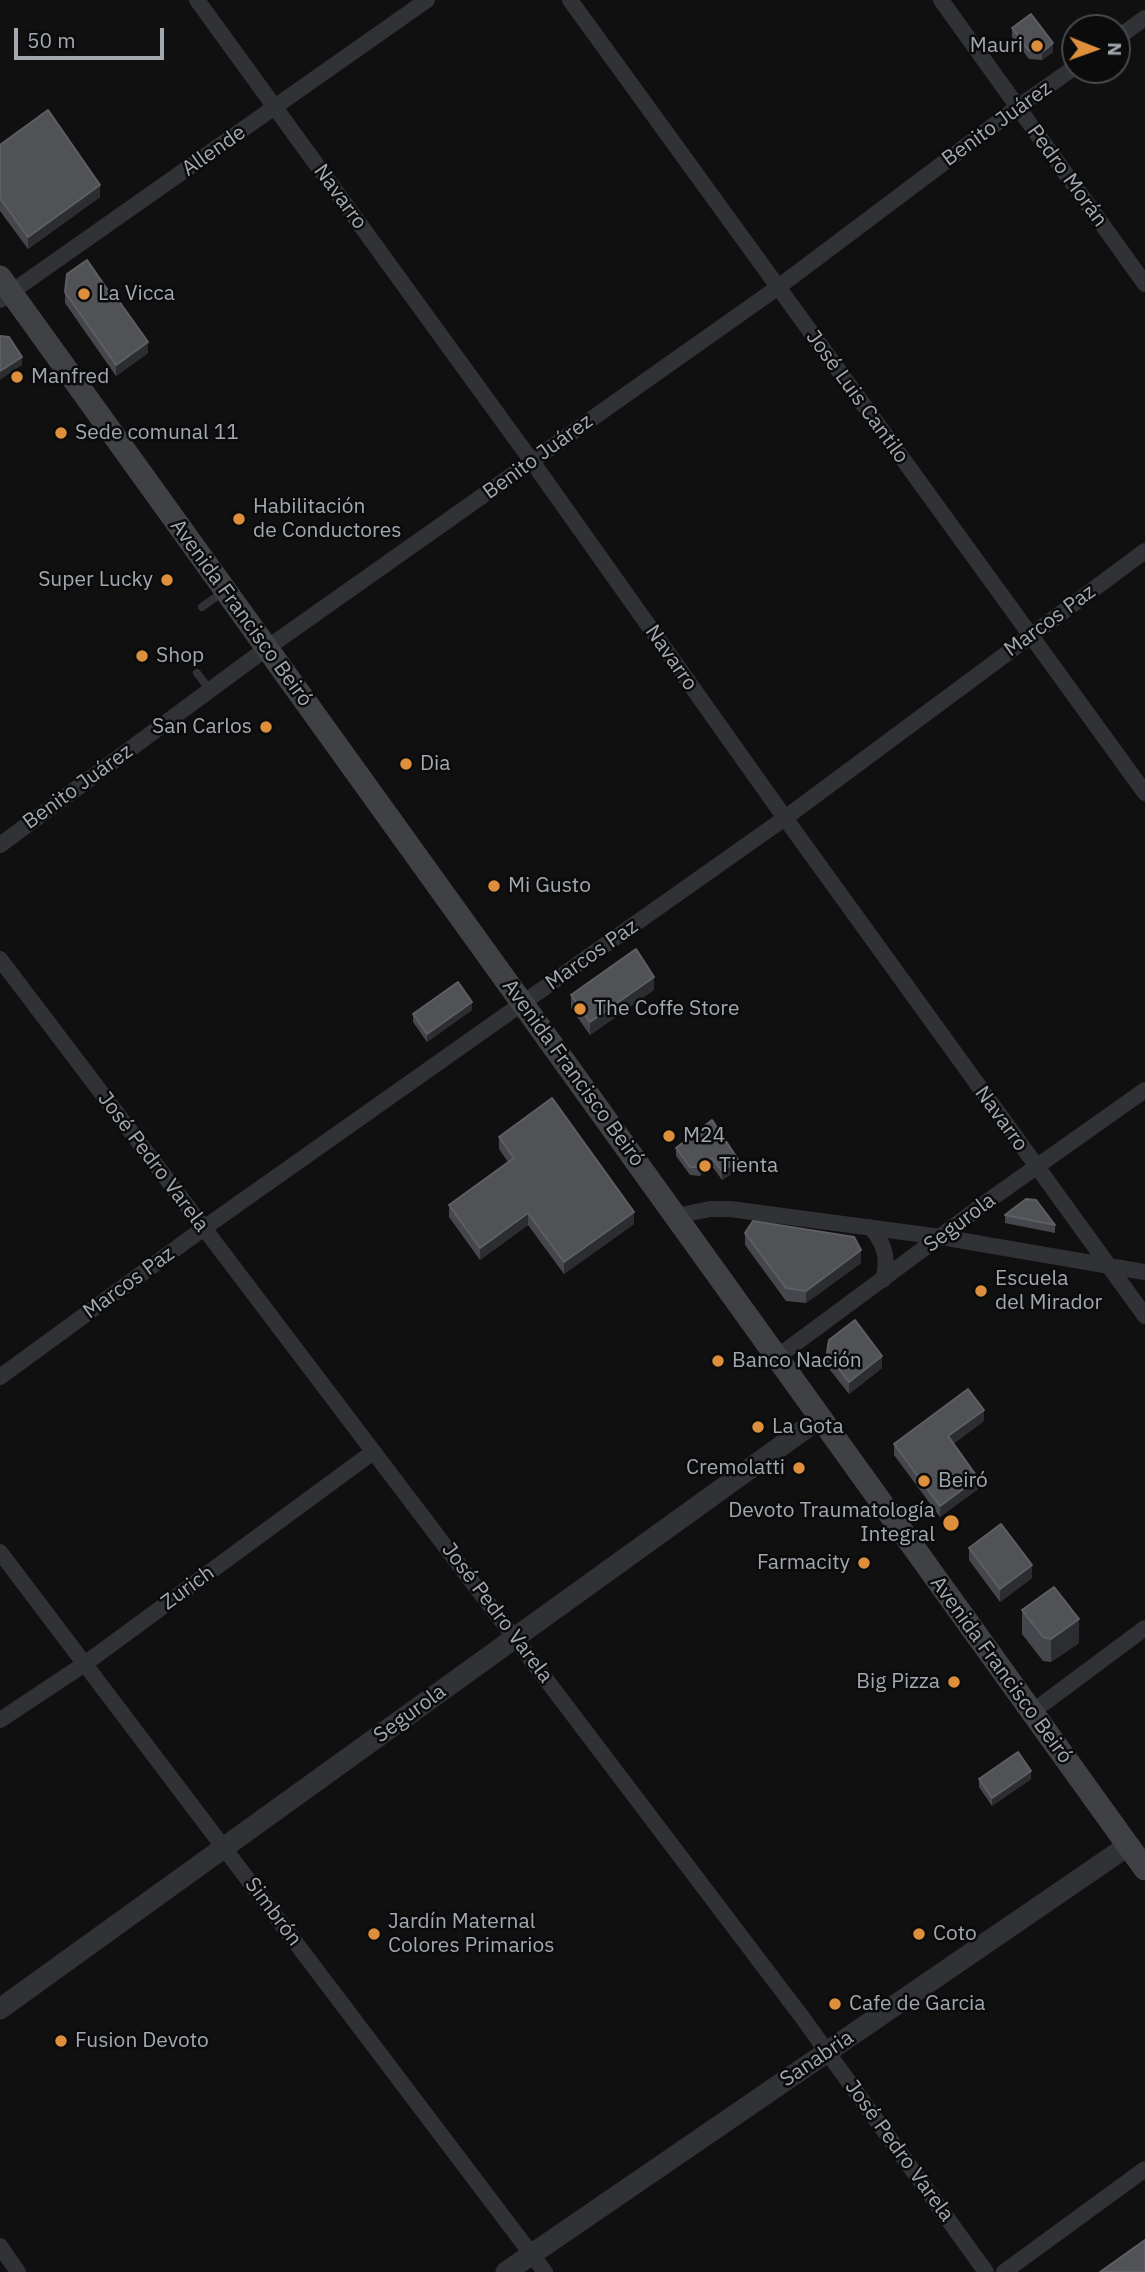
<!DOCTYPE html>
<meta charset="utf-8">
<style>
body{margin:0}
#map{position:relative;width:1145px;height:2272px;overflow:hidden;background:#101011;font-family:"IBM Plex Sans",sans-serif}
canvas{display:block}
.north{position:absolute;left:1061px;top:14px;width:70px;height:70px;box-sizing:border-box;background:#0b0b0c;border:2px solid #474a4e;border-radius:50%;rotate:91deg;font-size:19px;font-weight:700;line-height:28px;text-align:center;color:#a2a8b0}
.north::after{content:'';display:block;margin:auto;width:24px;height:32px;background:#dd8f3b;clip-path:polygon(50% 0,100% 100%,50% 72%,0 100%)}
.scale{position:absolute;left:14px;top:28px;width:150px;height:32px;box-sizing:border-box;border:4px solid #a2a8b0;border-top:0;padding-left:9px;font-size:21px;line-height:24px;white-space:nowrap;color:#a2a8b0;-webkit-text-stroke:5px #0b0b0c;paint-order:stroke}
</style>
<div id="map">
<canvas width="1145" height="2272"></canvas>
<div class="north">N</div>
<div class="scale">50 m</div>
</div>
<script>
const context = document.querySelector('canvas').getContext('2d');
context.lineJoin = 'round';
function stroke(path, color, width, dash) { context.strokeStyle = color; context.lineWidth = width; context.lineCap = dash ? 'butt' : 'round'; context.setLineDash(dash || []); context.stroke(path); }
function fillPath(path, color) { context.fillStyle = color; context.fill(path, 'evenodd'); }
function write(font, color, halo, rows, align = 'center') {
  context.font = font + ' "IBM Plex Sans",sans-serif'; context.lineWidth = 5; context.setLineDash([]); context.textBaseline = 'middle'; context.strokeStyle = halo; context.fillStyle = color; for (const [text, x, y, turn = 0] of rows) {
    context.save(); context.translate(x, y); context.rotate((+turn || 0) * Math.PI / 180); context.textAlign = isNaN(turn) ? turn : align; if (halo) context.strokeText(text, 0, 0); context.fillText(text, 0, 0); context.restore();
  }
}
stroke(new Path2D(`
 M202 607 223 592
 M197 673 210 690`), '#313235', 8);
stroke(new Path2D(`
 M197 0 531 460 785 818 1145 1316
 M570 0 1145 793
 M941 0 1145 284
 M1117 38 1145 18
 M0 300 427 0
 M0 845 267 648 777 288 1018 107 1075 67
 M0 959 802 2017 986 2272
 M676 1216 710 1209H730L941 1237 1145 1272
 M870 1227C885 1243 889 1259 883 1280
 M777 1357 995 1196 1145 1090
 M0 1377 204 1228 785 818 1145 551
 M0 1552 545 2272
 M1032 1712 1145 1628
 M0 1720 86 1663 373 1452
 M0 2246 18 2272
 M1004 2272 1145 2169`), '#313235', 16);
stroke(new Path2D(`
 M0 2009 820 1418
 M506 2272 1129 1845`), '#313235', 21);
stroke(new Path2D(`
 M0 277 1145 1869`), '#3f4145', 23);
fillPath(new Path2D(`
 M1012 28 1053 52 1042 60 1029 59 1012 37Z
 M0 145 100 197 28 249 0 211Z
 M65 292H109L148 353 116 376 65 303Z
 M654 990 590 1035 571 1008V995Z
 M472 1010 427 1042 413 1022V1014Z
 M499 1137 634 1224 564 1274 528 1225 480 1260 449 1217V1205L508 1162 499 1149Z
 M676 1148 739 1161V1169L722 1180 712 1166 700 1176 690 1175 676 1156Z
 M1005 1215 1055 1225V1233L1005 1223Z
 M745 1233 861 1263 806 1303 786 1301 745 1245Z
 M827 1353 882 1368 849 1394 827 1366Z
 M984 1421 953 1444 978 1489 940 1517 894 1455V1444Z
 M969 1548 1032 1578 1000 1602 969 1560Z
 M1022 1610 1079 1643 1051 1662 1043 1661 1022 1634Z
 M979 1779H1031L992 1806 979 1787Z`), '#46474c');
fillPath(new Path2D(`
 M1053 43V52L1042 60V52Z
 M100 185V197L28 249V237Z
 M148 342V353L116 376V365Z
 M22 357V365L0 380V371Z
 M654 977V990L590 1035V1022Z
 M472 1002V1010L427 1042V1034Z
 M712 1158V1166L700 1176V1167Z
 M739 1161V1169L722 1180V1171Z
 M634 1212V1224L564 1274V1262Z
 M528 1213V1225L480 1260V1248Z
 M861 1250V1263L806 1303V1291Z
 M882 1356V1368L849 1394V1382Z
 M984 1410V1421L948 1448V1436Z
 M978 1478V1489L940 1517V1506Z
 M1032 1565V1578L1000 1602V1589Z
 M1079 1619V1643L1051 1662V1639Z
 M1031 1771V1779L992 1806V1798Z`), '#2c2d30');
const building = new Path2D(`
 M1031 14 1053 43 1042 52 1029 51 1012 28Z
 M48 110 100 185 28 237 0 198V145Z
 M87 260 109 292 111 290 148 342 116 365 65 292 67 274Z
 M0 336 9 337 22 357 0 371Z
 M636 949 654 977 590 1022 571 995Z
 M458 982 472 1002 427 1034 413 1014Z
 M552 1098 634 1212 564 1262 528 1213 480 1248 449 1205 514 1158 499 1137Z
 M712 1120 739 1161 722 1171 712 1158 700 1167H690L676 1148Z
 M1026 1199 1036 1200 1055 1225 1005 1215Z
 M753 1221 854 1237 861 1250 806 1291 786 1288 745 1233Z
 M855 1320 882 1356 849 1382 827 1353 829 1340Z
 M968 1389 984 1410 948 1436 978 1478 940 1506 894 1444Z
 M1001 1524 1032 1565 1000 1589 969 1548Z
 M1054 1587 1079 1619 1051 1639 1043 1637 1022 1610Z
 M1018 1752 1031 1771 992 1798 979 1779Z
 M1145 2240V2272H1100Z`);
fillPath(building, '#505256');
stroke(building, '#5d5f64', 2);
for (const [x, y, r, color] of [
 [1037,46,7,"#dd8f3b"],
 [84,294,7,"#dd8f3b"],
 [17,377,7,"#dd8f3b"],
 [61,433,7,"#dd8f3b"],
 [239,519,7,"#dd8f3b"],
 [167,580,7,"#dd8f3b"],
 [142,656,7,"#dd8f3b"],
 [266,727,7,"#dd8f3b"],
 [406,764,7,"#dd8f3b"],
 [494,886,7,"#dd8f3b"],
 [580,1009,7,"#dd8f3b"],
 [669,1136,7,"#dd8f3b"],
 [705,1166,7,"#dd8f3b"],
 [981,1291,7,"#dd8f3b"],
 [718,1361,7,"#dd8f3b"],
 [758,1427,7,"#dd8f3b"],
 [799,1468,7,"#dd8f3b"],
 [924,1481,7,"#dd8f3b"],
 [951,1523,9,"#dd8f3b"],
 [864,1563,7,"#dd8f3b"],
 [954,1682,7,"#dd8f3b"],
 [374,1934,7,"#dd8f3b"],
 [919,1934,7,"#dd8f3b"],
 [835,2004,7,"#dd8f3b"],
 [61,2041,7,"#dd8f3b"]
]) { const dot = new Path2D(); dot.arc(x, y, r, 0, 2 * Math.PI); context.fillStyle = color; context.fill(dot); stroke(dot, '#0b0b0c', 2.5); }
write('21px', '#a2a8b0', '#0b0b0c', [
 ["Mauri",1023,46,"right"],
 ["La Vicca",98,294],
 ["Manfred",31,377],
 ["Sede comunal 11",75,433],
 ["Habilitación",253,507],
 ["de Conductores",253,531],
 ["Super Lucky",153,580,"right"],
 ["Shop",156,656],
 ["San Carlos",252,727,"right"],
 ["Dia",420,764],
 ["Mi Gusto",508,886],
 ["The Coffe Store",594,1009],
 ["M24",683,1136],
 ["Tienta",719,1166],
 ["Escuela",995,1279],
 ["del Mirador",995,1303],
 ["Banco Nación",732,1361],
 ["La Gota",772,1427],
 ["Cremolatti",785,1468,"right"],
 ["Beiró",938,1481],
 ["Devoto Traumatología",935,1511,"right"],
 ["Integral",935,1535,"right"],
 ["Farmacity",850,1563,"right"],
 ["Big Pizza",940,1682,"right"],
 ["Jardín Maternal",388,1922],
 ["Colores Primarios",388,1946],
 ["Coto",933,1934],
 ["Cafe de Garcia",849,2004],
 ["Fusion Devoto",75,2041]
], 'left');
write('21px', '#a2a8b0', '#0b0b0c', [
 ["Benito Juárez",997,124,-36],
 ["Allende",214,151,-35],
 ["Pedro Morán",1067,176,54],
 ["Navarro",340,197,54],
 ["José Luis Cantilo",857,397,54],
 ["Benito Juárez",538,457,-36],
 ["Avenida Francisco Beiró",241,613,54],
 ["Marcos Paz",1050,621,-36],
 ["Navarro",671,658,55],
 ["Benito Juárez",78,787,-36],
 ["Marcos Paz",592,955,-35],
 ["Avenida Francisco Beiró",573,1073,54],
 ["Navarro",1001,1119,54],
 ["José Pedro Varela",153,1162,53],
 ["Segurola",960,1223,-37],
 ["Marcos Paz",129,1283,-36],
 ["Zurich",188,1588,-36],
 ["José Pedro Varela",497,1613,53],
 ["Avenida Francisco Beiró",1001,1670,54],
 ["Segurola",410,1714,-36],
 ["Simbrón",273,1912,53],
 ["Sanabria",817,2059,-34],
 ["José Pedro Varela",899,2151,54]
]);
</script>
